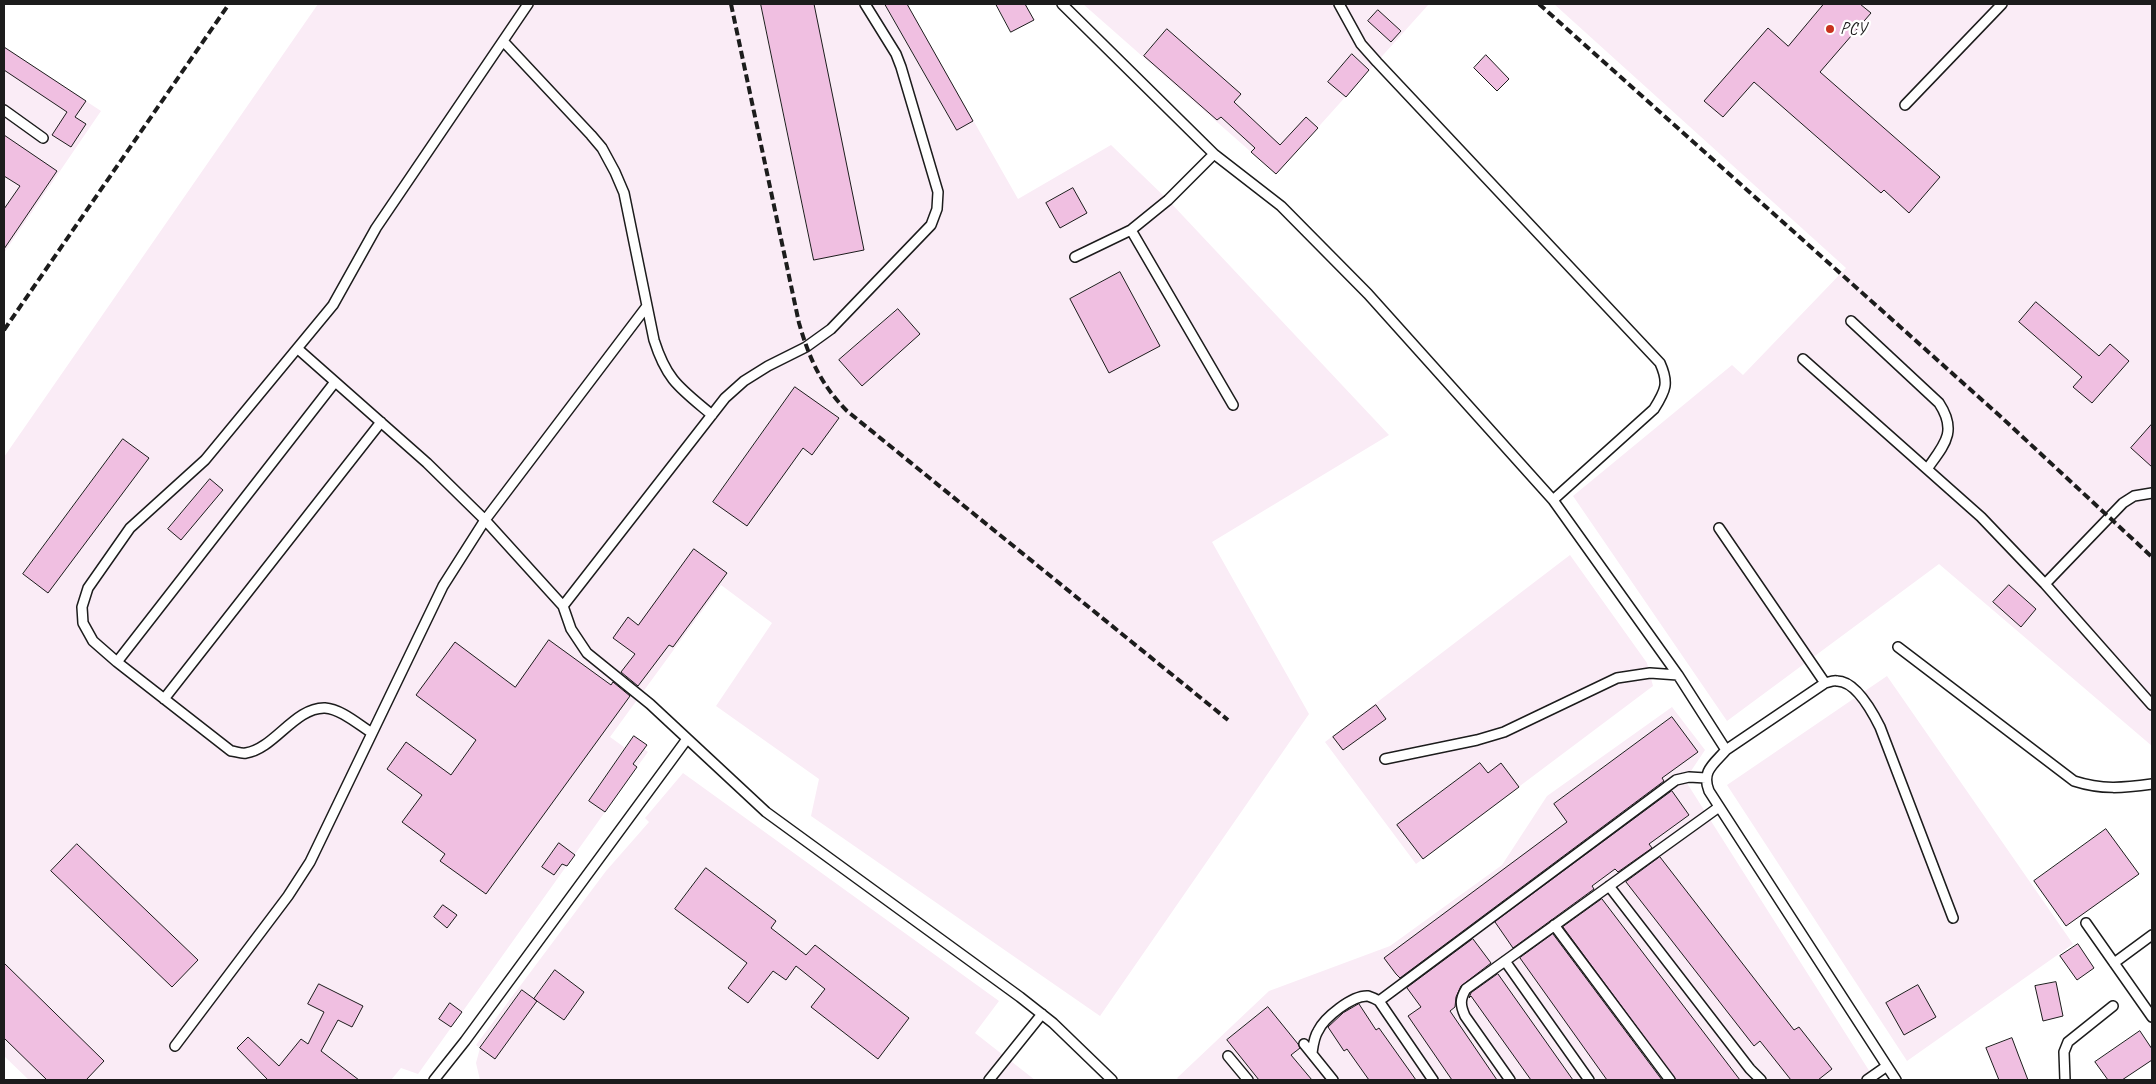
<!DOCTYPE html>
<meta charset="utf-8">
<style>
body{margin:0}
#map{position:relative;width:2156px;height:1084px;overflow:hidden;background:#fff;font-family:Caveat,sans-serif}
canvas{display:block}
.frame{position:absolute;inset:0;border:5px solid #1c1c1c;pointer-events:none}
</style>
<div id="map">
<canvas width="2156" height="1084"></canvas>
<div class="frame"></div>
</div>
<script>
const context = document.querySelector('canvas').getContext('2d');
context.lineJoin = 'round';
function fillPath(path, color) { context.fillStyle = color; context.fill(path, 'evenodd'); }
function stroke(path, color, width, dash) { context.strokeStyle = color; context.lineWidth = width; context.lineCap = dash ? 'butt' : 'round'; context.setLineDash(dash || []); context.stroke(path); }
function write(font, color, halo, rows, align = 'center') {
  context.font = font + ' Caveat,sans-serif'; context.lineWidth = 4.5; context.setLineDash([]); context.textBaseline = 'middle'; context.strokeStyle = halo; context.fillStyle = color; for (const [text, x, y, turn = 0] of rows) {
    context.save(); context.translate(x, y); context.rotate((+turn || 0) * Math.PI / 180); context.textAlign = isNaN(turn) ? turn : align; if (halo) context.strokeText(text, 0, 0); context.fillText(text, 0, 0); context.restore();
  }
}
fillPath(new Path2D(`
 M318 4H907L1018 199 1111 145 1168 200 1389 435 1212 542 1309 714 1100 1016 811 816 819 779 716 706 772 623 721 585 610 737 638 757 644 749 648 752 637 767 621 756 589 801 605 812 418 1074 401 1068 391 1080H29L4 1056V457Z
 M1083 4H1429L1276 174Z
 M1554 4H2152V746L1939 564 1727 721 1573 496 1732 365 1743 375 1846 268Z
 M4 47 101 111 4 253Z
 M1570 555 1647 663 1653 686 1416 864 1325 742Z
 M1887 676 2073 944 1907 1061 1727 785Z
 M1672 707 1705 750 1685 780 1875 1080H1179L1177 1078 1269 991 1390 946 1502 865 1547 796Z
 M683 773 999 1001 975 1033 1035 1080H480L476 1063 480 1048 476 1045 606 871 649 822 645 818Z`), '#faecf6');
const building = new Path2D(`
 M761 4H814L864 250 814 260Z
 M885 4H907L973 121 957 130Z
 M996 4H1025L1034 20 1011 32Z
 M1824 4H1860L1871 13 1820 72 1940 177 1909 213 1884 190 1881 193 1754 82 1723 117 1704 101 1768 28 1788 46Z
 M1378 10 1401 31 1391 42 1368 21Z
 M1167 29 1241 94 1234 102 1280 145 1306 117 1318 128 1276 174 1251 152 1255 148 1221 117 1217 120 1144 56Z
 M4 47 86 101 75 117 86 124 71 147 52 135 67 112 4 70Z
 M1352 54 1369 70 1346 97 1328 82Z
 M1486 55 1509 79 1497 91 1474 68Z
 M4 135 57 171 4 249V209L20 186 4 176Z
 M1073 188 1087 213 1060 228 1046 203Z
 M1120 272 1160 346 1109 373 1070 299Z
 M2036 302 2099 356 2110 344 2129 361 2092 403 2073 387 2082 377 2019 322Z
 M898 309 920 334 862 386 839 360Z
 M795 387 839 418 812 455 803 448 747 526 713 502Z
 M2152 424V467L2131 448Z
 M123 439 149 458 48 593 23 574Z
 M210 479 223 490 181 540 168 529Z
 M694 549 727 573 673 647 669 645 638 686 621 672 635 654 613 638 628 617 638 625Z
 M2009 585 2036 609 2021 627 1993 602Z
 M549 640 611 685 613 682 630 696 486 894 440 861 445 854 402 822 422 795 387 769 406 742 451 775 476 740 416 695 455 642 515 687Z
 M1376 705 1386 719 1343 750 1333 737Z
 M1672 717 1698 752 1662 778 1664 781 1400 978 1396 974 1384 958 1567 822 1554 804Z
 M634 736 647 745 633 764 637 767 605 812 589 801Z
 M1480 763 1488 773 1501 763 1519 787 1423 859 1397 825Z
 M1672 791 1689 815 1649 844 1652 848 1618 872 1615 869 1592 886 1594 889 1513 948 1495 922Z
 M2106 829 2139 874 2066 926 2034 881Z
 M559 843 575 855 567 866 562 864 554 875 542 867Z
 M77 844 198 960 172 987 51 871Z
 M1660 857 1794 1030 1799 1027 1832 1069 1818 1080H1791L1760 1041 1754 1046 1626 882Z
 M706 868 776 921 771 928 806 955 815 945 909 1018 878 1059 811 1007 825 989 796 966 786 980 773 971 748 1003 728 988 747 963 675 909Z
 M1602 899 1740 1080H1676L1563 927Z
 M443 905 457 915 447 928 434 917Z
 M1553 934 1662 1080H1607L1520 958Z
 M1473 939 1491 963 1461 986 1456 997 1455 1007 1450 1011 1497 1080H1452L1408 1016 1421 1007 1407 988Z
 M2078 944 2094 968 2077 980 2060 956Z
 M4 963 104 1061 86 1080H47L4 1038Z
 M555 970 584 992 564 1020 534 999Z
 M1498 974 1573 1080H1531L1471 996 1469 998 1471 993Z
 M2056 982 2063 1016 2043 1021 2035 986Z
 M319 984 363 1006 352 1027 338 1020 321 1051 359 1080H268L237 1048 248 1037 279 1066 301 1039 308 1044 324 1012 308 1004Z
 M1918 985 1936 1017 1904 1035 1886 1003Z
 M522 990 537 1001 495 1059 480 1048Z
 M450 1003 462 1012 451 1027 439 1019Z
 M1359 1004 1376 1030 1379 1028 1416 1080H1369L1347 1049 1344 1051 1328 1027 1343 1013Z
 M1268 1007 1298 1044 1300 1048 1291 1055 1312 1080H1259L1227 1040Z
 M2140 1031 2152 1049V1060L2122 1080H2108L2095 1062Z
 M2012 1038 2018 1054 2028 1080H1999L1986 1048Z`);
fillPath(building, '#f0bfe1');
stroke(building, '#1c1c1c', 1);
const lane = new Path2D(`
 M1062 4 1214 154 1281 206 1368 294 1553 500 1678 675
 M1339 4 1361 44 1377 62 1660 363C1669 383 1666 390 1654 409L1553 500
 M503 41 591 135 602 148 615 172 624 193 654 340C667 381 680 388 712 415
 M1905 105 2002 4
 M4 110 43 138
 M1131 230 1233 405
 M1075 257 1131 230 1168 200 1214 154
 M1851 321 1939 403C1958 432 1944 445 1927 469
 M298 349 427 463 485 520 563 606 571 629 587 653 650 704 766 812 1020 997 1053 1023 1112 1080
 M1803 359 1981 517 2045 584 2152 705
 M1719 528 1825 683
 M2045 584 2123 503 2134 496 2152 493
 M563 606 725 398 744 381 768 366 806 347 831 329 931 225 937 209 938 192 901 67 896 54 865 4
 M1898 647 2074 781C2102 790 2123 788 2152 784
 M117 662 335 382
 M164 699 381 422
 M372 733C359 725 341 709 325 708 295 707 274 749 246 753 241 754 235 751 231 751L117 662 93 641 83 623 82 607 88 588 130 528 205 460 333 305 376 228 528 4
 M1726 750 1825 683C1829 682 1834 680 1837 681 1856 681 1873 713 1880 727L1953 918
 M1385 759 1477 740 1504 732 1617 678 1650 673 1678 675 1726 750C1714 764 1701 771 1709 791L1896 1080
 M1609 886 1750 1069 1761 1080
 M2086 923 2152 1017
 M1554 925 1670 1080
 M1505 961 1589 1080
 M2114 963 2152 935
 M1379 1001 1676 780 1689 777 1706 778
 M1304 1044 1333 1080
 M175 1046 288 896 310 862 443 586 485 520 647 306
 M1312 1053C1313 1046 1314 1037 1318 1031 1324 1018 1352 995 1368 996 1371 997 1376 999 1379 1001L1433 1080
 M1228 1056 1248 1080
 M434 1080 465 1041 687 739
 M989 1080 1042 1014
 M1510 1080 1465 1016C1460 1005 1460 999 1466 989L1719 807
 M1867 1080 1887 1066
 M2065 1080 2064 1052 2068 1042 2113 1006`);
stroke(lane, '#1c1c1c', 12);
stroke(lane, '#fff', 9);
stroke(new Path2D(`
 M731 4 799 323C809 358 821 385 847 411L1228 720
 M1539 4 2000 416 2152 557
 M4 330 229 4`), '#1c1c1c', 4, [8, 4]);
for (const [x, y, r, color] of [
 [1830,29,5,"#c8321e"]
]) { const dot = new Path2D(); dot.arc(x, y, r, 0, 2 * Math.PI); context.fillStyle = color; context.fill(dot); stroke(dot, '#fff', 2); }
write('18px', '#1c1c1c', '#fff', [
 ["РСУ",1840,29]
], 'left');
</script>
